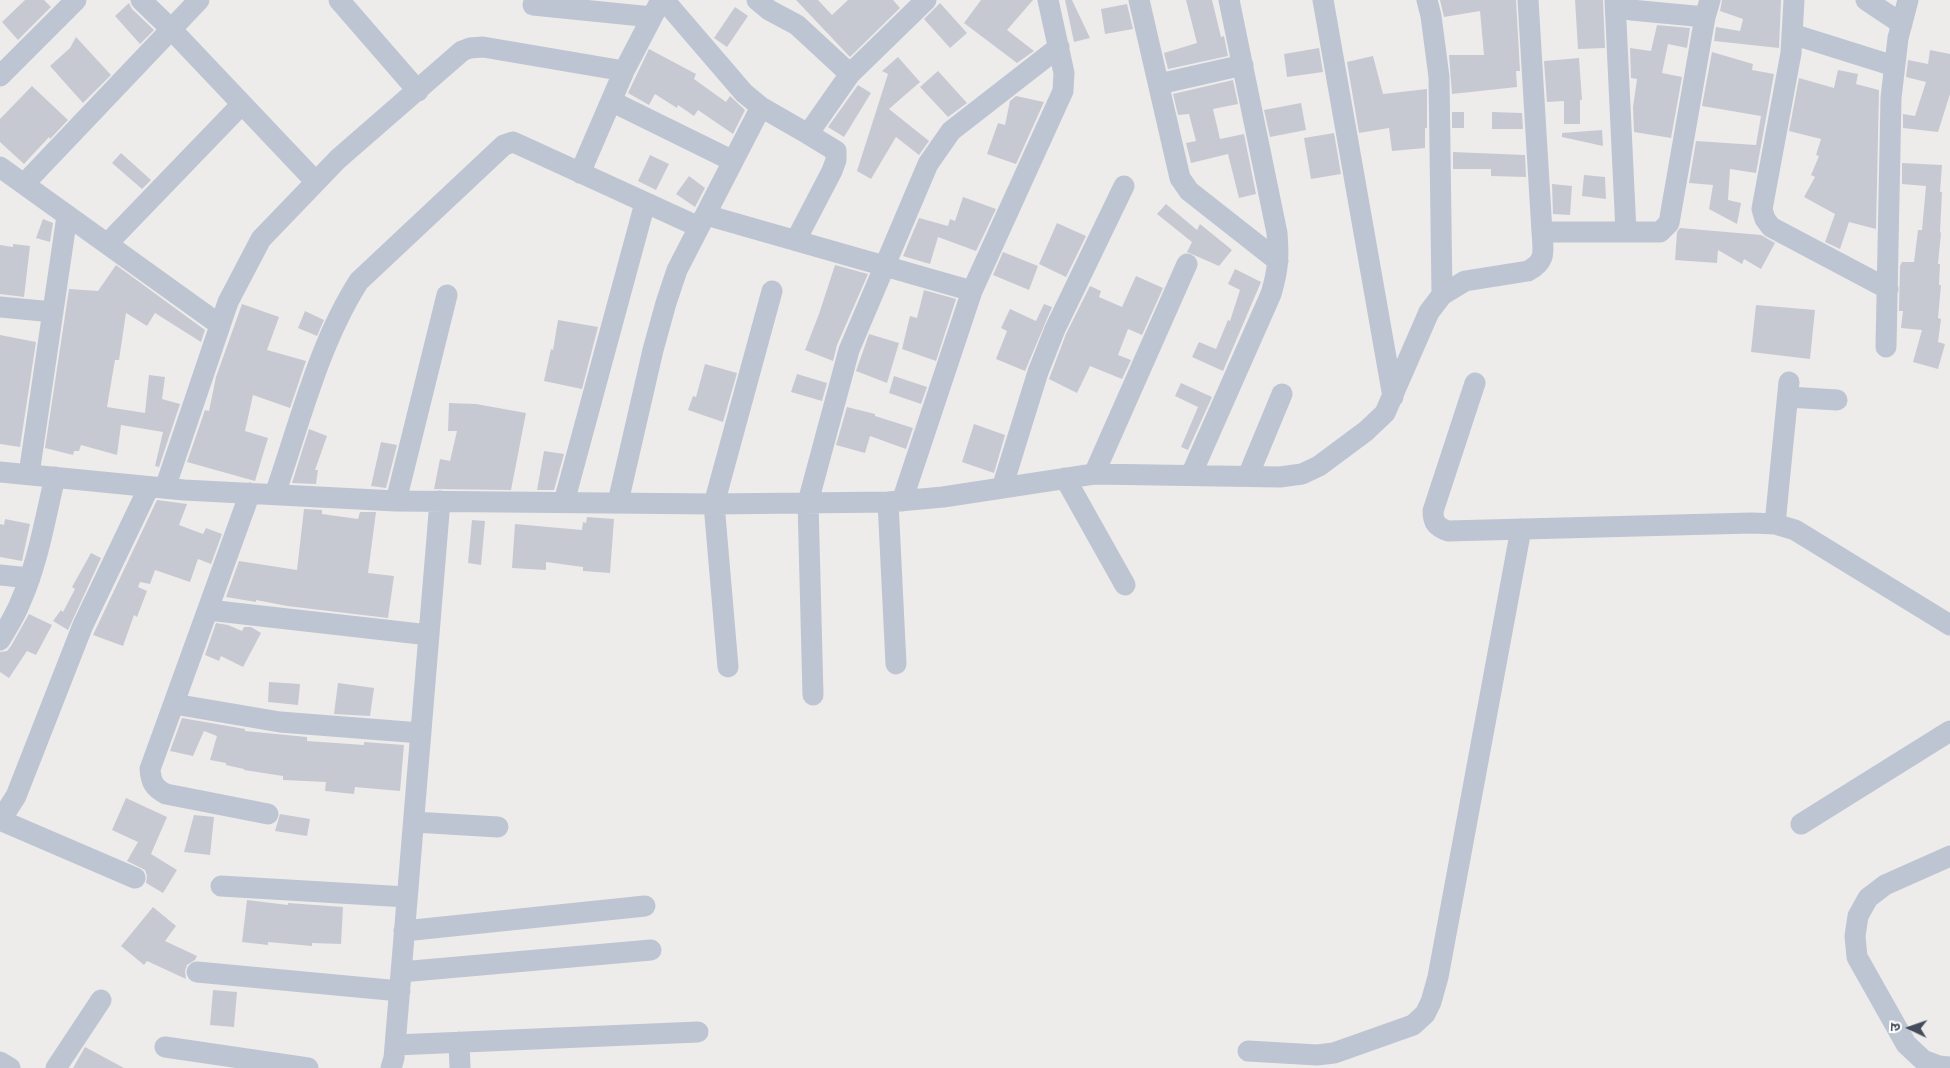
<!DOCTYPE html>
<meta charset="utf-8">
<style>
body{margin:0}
#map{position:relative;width:1950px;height:1068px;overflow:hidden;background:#eeebeb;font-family:"Public Sans","Noto Sans Devanagari",sans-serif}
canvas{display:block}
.north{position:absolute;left:1885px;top:1003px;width:50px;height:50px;-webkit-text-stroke:4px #fff;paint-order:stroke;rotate:273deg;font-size:14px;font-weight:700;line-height:20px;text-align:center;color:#434c5a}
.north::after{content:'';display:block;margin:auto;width:18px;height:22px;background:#434c5a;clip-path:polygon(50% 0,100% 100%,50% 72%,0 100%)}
</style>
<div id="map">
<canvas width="1950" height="1068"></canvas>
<div class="north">उ</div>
</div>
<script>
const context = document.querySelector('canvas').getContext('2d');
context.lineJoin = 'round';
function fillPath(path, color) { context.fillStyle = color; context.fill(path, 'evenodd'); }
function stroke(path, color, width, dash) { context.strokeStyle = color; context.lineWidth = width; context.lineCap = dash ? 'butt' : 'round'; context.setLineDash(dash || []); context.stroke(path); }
fillPath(new Path2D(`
 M25 0H44L51 7 18 40 2 22Z
 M796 0H818L832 15 848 0H893L900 8 850 57Z
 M981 0H1033L1007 30 1034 51 1017 63 964 23Z
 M1065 0H1072L1090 38 1074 42Z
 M1186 0H1212L1221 37 1224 36 1228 56 1168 69 1164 53 1197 43Z
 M1440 0H1516L1520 71H1516L1517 87 1452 94 1449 55H1484L1480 11 1444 17Z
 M1575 0H1603L1605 48 1578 49Z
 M1722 0H1781L1779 48 1714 41 1716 27 1740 31 1743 19 1720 11Z
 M129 3 132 9 154 30 140 44 115 16Z
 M940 3 967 33 950 48 924 19Z
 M1127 4 1133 29 1105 34 1101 9Z
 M735 7 748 16 727 47 714 38Z
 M1657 25 1690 28 1687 48 1668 44 1662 73 1682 77 1671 138 1634 132 1633 107 1637 79 1631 78 1630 48 1651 51Z
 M76 37 111 75 83 103 50 66 70 48Z
 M1319 48 1323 72 1287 77 1284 54Z
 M649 49 696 74 694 79 726 102 730 96 745 110 733 134 698 110 694 116 678 105 677 108 655 94 649 105 628 93Z
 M1930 50 1950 54V94L1938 132 1903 128V114L1915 116 1926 82 1906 77 1908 60 1928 64Z
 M1712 52 1753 64 1752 70 1774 74 1756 173 1730 169 1728 200 1741 203 1737 224 1709 209 1713 185 1689 183 1696 141 1756 145 1761 116 1702 106Z
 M1373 56 1383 94 1427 89V128H1425V148L1392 151 1389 128 1359 133 1347 62Z
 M898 57 920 82 889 109 929 141 919 155 896 137 871 179 857 171 888 74 882 71Z
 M1579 58 1582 100H1580V124H1564V101L1547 102 1544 61Z
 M1838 70 1858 74 1856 84 1879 90 1876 229 1849 222 1840 249 1825 242 1835 214 1804 197 1815 177 1811 175 1819 156 1816 155 1821 139 1789 131 1799 78 1834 88Z
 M938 71 967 103 948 117 920 87Z
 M1233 80 1238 104 1213 109 1220 139 1244 134 1256 194 1239 198 1228 154 1191 163 1186 143 1196 141 1189 114 1178 115 1173 94Z
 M858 85 871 93 844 137 828 127Z
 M32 86 68 120 50 139 49 137 24 164 0 142V119Z
 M1016 96 1044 102 1016 164 987 154 998 123 1005 125 1010 101Z
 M1301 103 1306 130 1270 137 1264 110Z
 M1452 112H1464V128H1452Z
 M1492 112 1522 113 1523 129H1492Z
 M1602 130 1603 146 1562 137V133Z
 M1334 133 1341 174 1311 179 1304 138Z
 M1453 152 1525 155 1526 177 1491 176V169H1453Z
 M121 153 151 180 142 189 112 163Z
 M650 155 669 164 656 190 638 181Z
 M1902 163 1942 165 1940 192H1942L1940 232 1941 233 1938 264H1940L1939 285H1941L1938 318 1941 319 1938 342 1945 344 1938 369 1913 362 1922 330 1901 328 1903 311H1899L1900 266 1902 262H1914L1918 230H1922L1926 186 1902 184Z
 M1584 175 1605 177 1606 199 1582 196Z
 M689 176 705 188 695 207 676 194Z
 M1552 184 1572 186 1570 215 1553 214Z
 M963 197 996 209 976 251 938 237 930 264 903 256 919 218 948 226 950 219 955 221Z
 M1166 204 1197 230 1200 224 1232 250 1219 266 1187 252 1192 242 1157 214Z
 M43 219 53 223 50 242 36 238Z
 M1057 223 1086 236 1066 277 1039 264Z
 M1680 228 1761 235 1775 243 1761 269 1744 259 1742 264 1718 250 1717 263 1675 260 1677 232Z
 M13 244 30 246 24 297 0 294V245L13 247Z
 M1003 252 1038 266 1029 290 993 275Z
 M116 265 205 330 201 342 155 313 147 326 126 313 119 360H115L107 407 145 413 149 375 165 377 162 399 180 404 159 467 155 466 163 432 121 425 117 455 81 445 79 451H74L73 455 45 448 69 289 98 291Z
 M835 265 868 274 837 345 833 361 805 350 819 314Z
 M1235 269 1261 282 1223 371 1192 357 1199 342 1216 349 1228 320 1230 321 1240 290 1228 284Z
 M1136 276 1163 288 1142 335 1128 329 1118 355 1131 360 1122 379 1090 366 1077 393 1049 379 1066 334 1090 286 1101 291 1099 297 1122 307Z
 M924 290 956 299 936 361 902 349 910 316 917 318Z
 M242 304 279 317 267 350 306 361 290 408 253 395 245 431 268 438 255 481 187 462 205 410 209 411 216 377Z
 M1044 304 1052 307 1025 371 996 359 1007 331 1001 328 1010 309 1036 321Z
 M1756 305 1815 310 1810 359 1751 352Z
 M305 311 324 320 317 336 298 328Z
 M558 320 598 327 582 389 544 381 551 349 553 350Z
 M869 334 899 343 887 383 856 371Z
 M0 335 36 342 20 447 0 444Z
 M705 364 737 373 723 422 688 410 693 396 696 397Z
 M797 374 827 383 822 401 791 392Z
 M894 376 927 387 921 404 889 393Z
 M1181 383 1212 397 1188 450 1181 447 1198 407 1175 396Z
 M449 403 476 404 526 413 511 490 434 489 440 459 450 461 457 431H448Z
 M847 407 875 414V416L913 428 906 449 870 436 865 453 836 445Z
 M974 424 1005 435 994 473 962 462Z
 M309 429 327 436 315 470H318L316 484 292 483Z
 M381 442 397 445 386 488 371 486Z
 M544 451 564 454 554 490H537Z
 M157 500 187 504 179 525 203 534 206 528 222 534 211 564 198 559 190 582 155 570 150 584 140 582 138 587 147 591 137 617 134 615 123 646 93 635Z
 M304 509 322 510V514L358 519 360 512H376L368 573 394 576 388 618 287 606 256 600V602L226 597 239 561 297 570Z
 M587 517 614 519 610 573 583 571V567L546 562V570L512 568 515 524 582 530 583 522 586 523Z
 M5 519 30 524 22 561 0 557V524L4 525Z
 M472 520 485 521 481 565 468 563Z
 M91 553 101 558 68 630 53 621 61 610 63 612 75 589 72 587Z
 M29 614 52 625 36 655 27 651 9 678 0 672V652L7 651 11 646Z
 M216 623 228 625 242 631 244 627H251L261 633 243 667 221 656 219 661 205 655Z
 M269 682 300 684 298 705 268 702Z
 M338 683 374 688 370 716 334 714Z
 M182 718 245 729V731L307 737V741L364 745V742L404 745 400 791 355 787 354 794 325 791 326 782 283 780V776L244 770V769L226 765V763L210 760 217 736 204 731 193 756 170 751Z
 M126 798 167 817 151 854 177 870 163 893 146 883 147 876 145 870 127 861 138 842 112 830Z
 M280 814 310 819 307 836 275 831Z
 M194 815 214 817 210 855 184 852Z
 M247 900 288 905V903L343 907 341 944 312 943V946L268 942V945L242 942Z
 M153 907 176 926 165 941 197 956 195 960 187 965 185 971 186 979 147 961 144 965 121 946Z
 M213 990 237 992 234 1027 210 1025Z
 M85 1047 124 1068H73Z`), '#c7c9d2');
stroke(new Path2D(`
 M141 0 171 29 316 182
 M339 0 418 91
 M664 0 744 93 761 107 808 134
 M757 0 769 10 797 25 850 74
 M1139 0 1180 178 1189 191 1278 261
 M1323 0 1393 397
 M1427 0 1431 16 1439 77 1442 295
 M1528 0 1542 232
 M1615 0 1621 7 1631 10 1705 17
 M1794 0 1791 53 1762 209 1765 219 1771 227 1888 289
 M1866 0 1902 24
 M1615 1 1626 232
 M533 5 652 17
 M1792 34 1894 66
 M0 76 76 0
 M1159 84 1243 65
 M611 101 733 161
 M0 167 220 325
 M580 173 624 71
 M24 184 199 0
 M706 215 972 291
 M796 240 832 171 836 160V151L808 134 850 74 926 0
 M107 244 242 104
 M0 307 53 312
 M1886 347 1891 98 1898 38 1908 0
 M1475 383 1433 511C1433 523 1437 527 1448 531L1752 523 1775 524 1795 530 1950 625
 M1788 397 1837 400
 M0 472 184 490 396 501 714 504 888 502 943 497 1094 474 1280 477 1302 474 1319 466 1366 431 1385 413 1429 312 1442 295 1465 281 1528 271C1547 261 1543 251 1542 232H1660L1669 223 1705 17 1710 0
 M29 474 67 216
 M1094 474 1187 264
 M1191 475 1271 294C1278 271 1279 257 1277 233L1229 0
 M1248 476 1282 394
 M1065 478 1125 585
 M165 488 228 302 261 239 338 159 462 51 470 48 483 47 624 71 661 0
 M1002 488 1038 372 1055 329 1124 186
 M250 493 150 769C151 782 154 788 166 794L268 814
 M275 494C299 425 319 343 359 281L504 145 513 142 522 146 699 227
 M396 501 447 295
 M902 501 972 291 1063 91 1064 73 1048 0
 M564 502 645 203
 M618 502 653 350 666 303 677 270 761 107
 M888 502 896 664
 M1775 524 1789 382
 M0 575 30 578
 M208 610 429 635
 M0 640C7 628 15 616 20 603 38 563 45 519 55 477
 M728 667 714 504 772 291
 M813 695 808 502 849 350 928 164 951 131 1059 47
 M174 704 280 722 421 733
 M0 820 135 878
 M0 821 16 796 83 625 149 487
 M414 822 498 827
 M1801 824 1950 731
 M1950 856 1885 885 1868 898 1858 916 1855 936 1857 957 1906 1044 1923 1060 1939 1066 1950 1067
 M221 886 407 897
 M404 931 645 906
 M197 972 400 991
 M401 972 651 950
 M459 1042 460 1068
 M395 1045 698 1032
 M165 1047 308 1068
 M1248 1051 1317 1055 1334 1053 1413 1025 1425 1014 1431 1002 1438 977 1521 529
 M0 1062 10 1068
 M56 1068 101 1000
 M391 1068 394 1058 440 501`), '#bdc5d2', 21);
</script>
